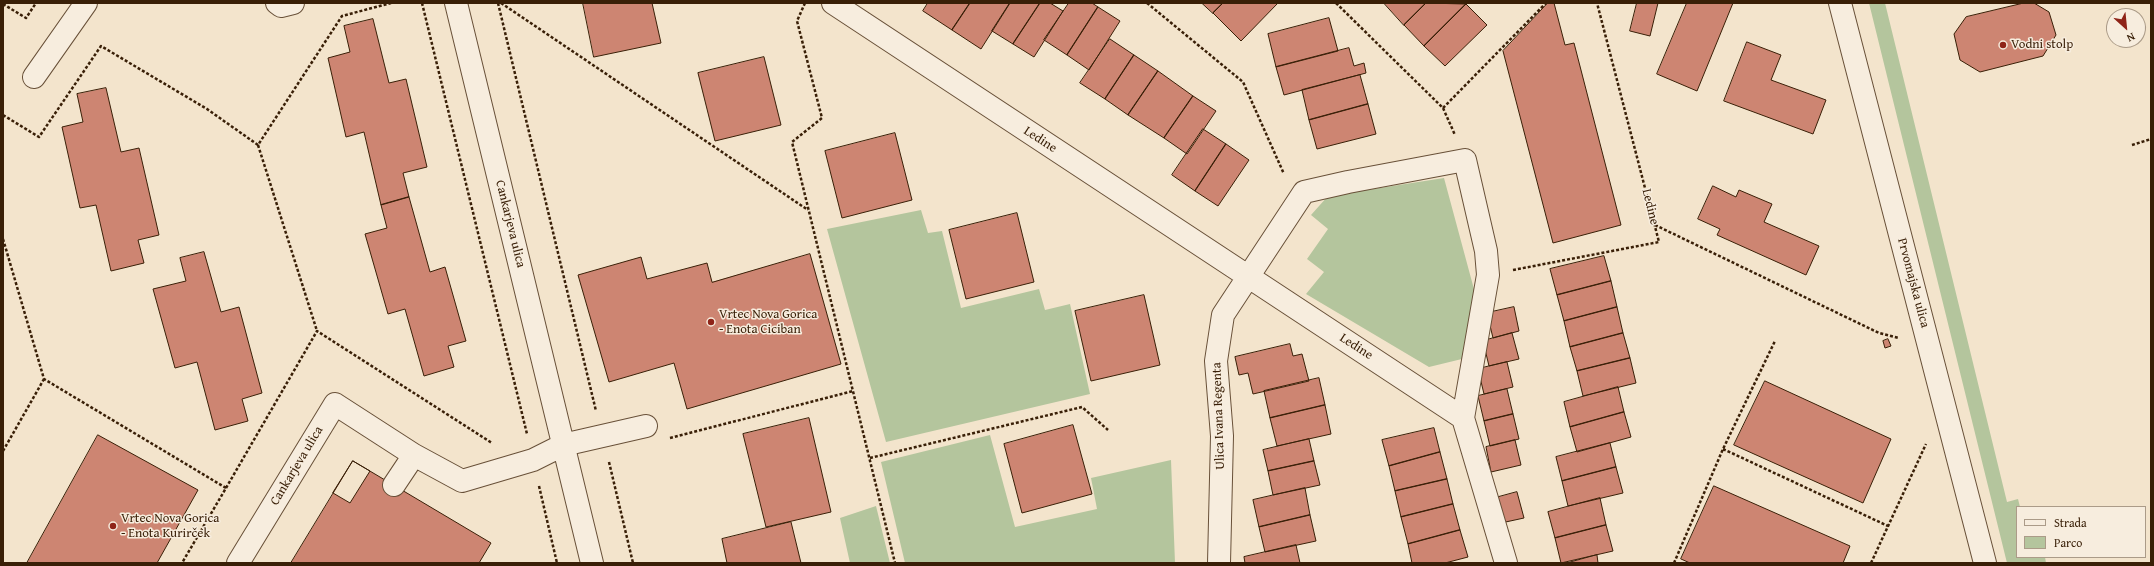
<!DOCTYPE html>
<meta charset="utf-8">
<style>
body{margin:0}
#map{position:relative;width:2154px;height:566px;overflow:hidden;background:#f3e4cc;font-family:"Gentium Book Plus",serif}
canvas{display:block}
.frame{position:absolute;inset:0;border:4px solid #391f07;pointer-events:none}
.legend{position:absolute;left:2016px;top:506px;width:130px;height:52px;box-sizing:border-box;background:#f7edde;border:1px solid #ab9b88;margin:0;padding:5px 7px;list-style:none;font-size:12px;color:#391f07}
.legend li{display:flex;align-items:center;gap:8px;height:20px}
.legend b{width:20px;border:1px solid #ab9b88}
.north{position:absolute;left:2106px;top:8px;width:40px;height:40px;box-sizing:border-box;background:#f7edde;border:1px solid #ab9b88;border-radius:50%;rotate:153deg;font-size:11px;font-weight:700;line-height:16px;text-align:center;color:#391f07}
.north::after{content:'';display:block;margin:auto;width:14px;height:18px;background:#8f2418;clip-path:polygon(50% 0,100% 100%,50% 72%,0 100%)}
</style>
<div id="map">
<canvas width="2154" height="566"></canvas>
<div class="frame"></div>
<ul class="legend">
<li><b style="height:5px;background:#f7edde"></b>Strada</li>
<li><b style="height:11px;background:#b4c59d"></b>Parco</li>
</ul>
<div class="north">N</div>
</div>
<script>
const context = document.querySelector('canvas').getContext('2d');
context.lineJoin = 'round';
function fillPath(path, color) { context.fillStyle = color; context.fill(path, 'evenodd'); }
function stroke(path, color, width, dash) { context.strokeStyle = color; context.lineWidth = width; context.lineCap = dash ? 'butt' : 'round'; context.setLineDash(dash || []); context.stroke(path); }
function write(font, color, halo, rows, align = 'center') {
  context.font = font + ' "Gentium Book Plus",serif'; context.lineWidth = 3; context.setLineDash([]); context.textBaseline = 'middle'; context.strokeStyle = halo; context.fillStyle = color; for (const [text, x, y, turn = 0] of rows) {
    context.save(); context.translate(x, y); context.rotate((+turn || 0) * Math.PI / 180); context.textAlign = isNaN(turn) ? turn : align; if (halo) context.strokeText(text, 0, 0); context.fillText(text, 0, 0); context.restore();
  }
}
fillPath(new Path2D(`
 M1869 3H1885L2007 502 2018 499 2020 507H2017V557H2045L2046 563H2007Z
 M1444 178 1475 293 1466 358 1429 367 1306 294 1324 272 1307 259 1328 229 1311 215 1328 196Z
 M921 210 928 233 942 231 961 308 1039 289 1045 310 1070 304 1090 394 886 442 827 229Z
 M990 435 1015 527 1097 509 1091 478 1171 460 1175 563H905L881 462Z
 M876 506 890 563H850L840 518Z`), '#b4c59d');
const building = new Path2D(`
 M583 3H652L661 43 594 57Z
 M928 3H970L952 30 923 11Z
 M970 3H1010L981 49 952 30Z
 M1010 3H1040L1013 44 992 31Z
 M1040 3H1050L1063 11 1034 57 1013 44Z
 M1069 3H1092L1098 7 1067 55 1044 40Z
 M1202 3H1223L1213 13Z
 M1223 3H1278L1241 41 1213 13Z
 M1384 3H1426L1404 25Z
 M1426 3 1466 4 1424 46 1404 25Z
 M1548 3H1554L1565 45 1574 43 1621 225 1553 243 1503 51Z
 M1637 3H1658L1650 36 1630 31Z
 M1687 3H1733L1697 91 1657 74Z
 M2024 3H2034L2049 12 2056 35 2043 56 1980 72 1960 60 1954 34 1966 17Z
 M1466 4 1487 25 1445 66 1424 46Z
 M1098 7 1120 21 1089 70 1067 55Z
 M1329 18 1338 51 1276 67 1268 34Z
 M373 19 389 83 406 79 427 167 403 173 409 197 381 205 364 132 346 137 328 58 350 52 344 26Z
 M1110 39 1134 55 1105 99 1080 83Z
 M1747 42 1781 55 1771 80 1826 100 1813 134 1724 101Z
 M1349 48 1354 66 1364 63 1366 73 1284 95 1276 67Z
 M1134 55 1158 71 1128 115 1105 99Z
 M764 57 781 125 715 141 698 73Z
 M1158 71 1193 96 1164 138 1128 115Z
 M1360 75 1368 104 1309 120 1302 90Z
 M106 88 121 152 139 148 159 235 138 240 144 263 111 271 96 205 80 208 62 127 83 122 77 94Z
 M1193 96 1216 111 1187 154 1164 138Z
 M1368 104 1376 134 1317 149 1309 120Z
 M1203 129 1226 144 1195 191 1172 175Z
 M895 133 912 200 842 218 825 151Z
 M1226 144 1249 160 1218 206 1195 191Z
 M1713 186 1736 197 1739 190 1772 204 1764 222 1819 246 1806 275 1717 235 1720 229 1698 219Z
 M409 197 430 272 445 267 466 341 448 346 454 367 424 376 405 309 388 314 365 234 387 228 381 205Z
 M1017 213 1034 282 966 299 949 230Z
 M204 252 221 312 239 307 262 393 242 399 248 421 215 430 197 362 175 368 153 289 186 281 180 258Z
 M810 254 841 364 687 409 674 363 609 382 578 275 641 257 647 279 707 263 712 282Z
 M1604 256 1611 281 1557 295 1550 269Z
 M1611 281 1617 307 1564 321 1557 295Z
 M1144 295 1160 365 1091 381 1075 311Z
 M1514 307 1519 331 1493 338 1487 313Z
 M1617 307 1623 333 1570 347 1564 321Z
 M1512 333 1519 359 1489 366 1483 341Z
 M1623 333 1630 358 1577 371 1570 347Z
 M1888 339 1891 346 1885 348 1883 341Z
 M1290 344 1293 356 1302 354 1309 381 1253 394 1248 373 1239 375 1235 357Z
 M1630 358 1636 383 1583 396 1577 371Z
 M1507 362 1513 387 1484 394 1478 369Z
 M1319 378 1325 405 1270 418 1264 391Z
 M1765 381 1891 439 1863 503 1734 445Z
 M1618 387 1624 412 1570 427 1564 402Z
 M1507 389 1513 414 1484 421 1478 396Z
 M1325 405 1331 434 1277 446 1270 418Z
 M1624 412 1631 437 1577 452 1570 427Z
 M1513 414 1519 439 1490 446 1484 421Z
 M809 418 831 512 766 527 743 434Z
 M1073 425 1092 494 1022 513 1004 444Z
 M1434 428 1440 452 1389 466 1382 440Z
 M98 435 198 490 157 563H27Z
 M1309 439 1314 461 1268 471 1263 450Z
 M1515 440 1521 465 1491 472 1486 447Z
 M1610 443 1616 467 1562 481 1556 457Z
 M1440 452 1447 479 1395 491 1389 466Z
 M353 461 491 543 479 563H291Z
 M353 461 370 471 350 503 333 493Z
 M1314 461 1320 485 1273 495 1268 471Z
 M1616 467 1623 493 1568 506 1562 481Z
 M1447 479 1453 504 1401 517 1395 491Z
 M1714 486 1850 546 1843 563H1690L1681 559Z
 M1305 488 1310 515 1259 527 1253 500Z
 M1517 492 1524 518 1501 523 1495 498Z
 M1600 498 1606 525 1555 538 1548 512Z
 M1453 504 1460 530 1408 544 1401 517Z
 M1310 515 1316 541 1265 552 1259 527Z
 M791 522 801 563H727L722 539Z
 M1606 525 1613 551 1561 563 1555 538Z
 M1460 530 1468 557 1445 563H1412L1408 544Z
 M1296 545 1300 563H1245L1244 557Z
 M1597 555 1598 563H1567Z`);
fillPath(building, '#cd8572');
stroke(building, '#391f07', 1);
const minor = new Path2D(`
 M277 3 281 6 293 3
 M456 3 592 563
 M833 3 1463 418 1506 563
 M1840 3 1985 563
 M34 77 86 3
 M394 485 414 455
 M238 563 335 404 414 455 462 481 533 460 563 445 646 426
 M1219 563 1222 436 1216 361 1223 315 1304 192 1348 182 1465 160 1486 251 1488 275 1463 418`);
stroke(minor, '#685038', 24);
stroke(new Path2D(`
 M422 3 527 434
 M498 3 596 411
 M501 3 808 210
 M805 3 797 21 822 118 792 142 895 563
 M1147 3 1243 82 1284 174
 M1336 3 1443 108 1455 135
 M3 4 26 18 36 3
 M1443 108 1546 3
 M3 115 39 137 101 46 207 109 258 145 342 16 391 3
 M258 145 317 331
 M2132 145 2151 139
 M1655 225 1879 333 1899 338
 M3 239 44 379 226 488 182 563
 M1513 270 1659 242 1597 3
 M670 438 853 391
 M1723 449 1888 526
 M3 451 44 379
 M870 458 1082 407 1108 430
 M609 462 633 563
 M539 486 557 563
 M226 488 317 331 492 443
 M1674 563 1723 449 1775 341
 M1871 563 1926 444`), '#391f07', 2.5, [3, 2]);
stroke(minor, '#f7edde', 22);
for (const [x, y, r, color] of [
 [2003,45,4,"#8f2418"],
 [711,322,4,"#8f2418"],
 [113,526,4,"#8f2418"]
]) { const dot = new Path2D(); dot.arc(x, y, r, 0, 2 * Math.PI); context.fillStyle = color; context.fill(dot); stroke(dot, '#f7edde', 1.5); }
write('13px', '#391f07', '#f7edde', [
 ["Vodni stolp",2011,45],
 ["Vrtec Nova Gorica",719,315],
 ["- Enota Ciciban",719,330],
 ["Vrtec Nova Gorica",121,519],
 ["- Enota Kurirček",121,534]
], 'left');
write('13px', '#391f07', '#f7edde', [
 ["Ledine",1040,140,33],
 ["Ledine",1650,207,76],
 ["Cankarjeva ulica",510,224,76],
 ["Prvomajska ulica",1913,283,75],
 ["Ledine",1356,347,33],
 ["Ulica Ivana Regenta",1219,416,-92],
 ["Cankarjeva ulica",297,466,-59]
]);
</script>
